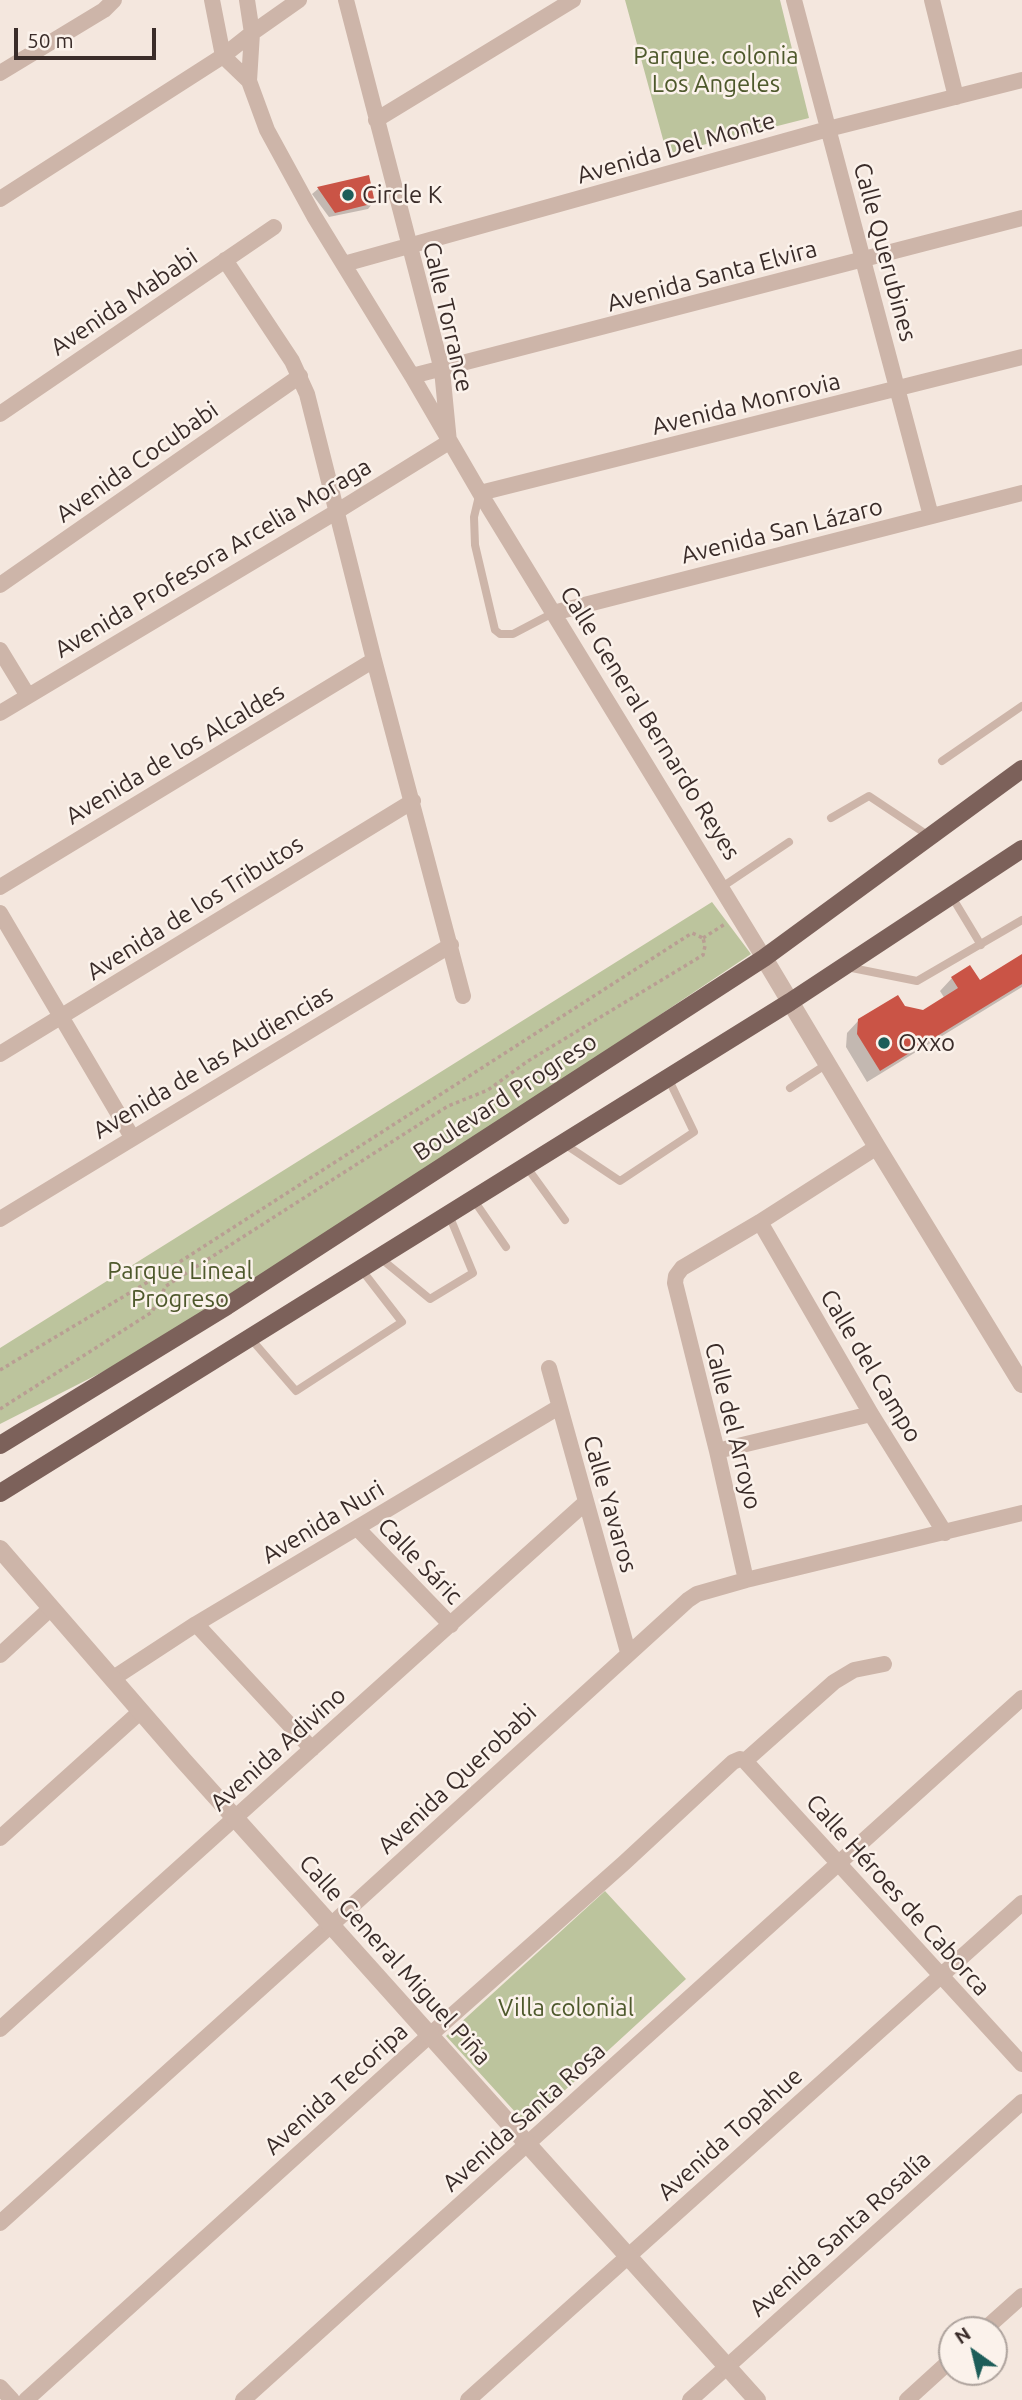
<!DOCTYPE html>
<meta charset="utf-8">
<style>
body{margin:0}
#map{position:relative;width:1022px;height:2400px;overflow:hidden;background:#f4e7de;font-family:Ubuntu,sans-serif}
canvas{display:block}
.north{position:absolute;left:938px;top:2316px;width:70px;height:70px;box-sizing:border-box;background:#fbf2eb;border:2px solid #aea39d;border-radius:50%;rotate:326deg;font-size:19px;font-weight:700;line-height:28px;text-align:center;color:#3a2c29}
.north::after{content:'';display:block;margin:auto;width:24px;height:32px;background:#1d5d59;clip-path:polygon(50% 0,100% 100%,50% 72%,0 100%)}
.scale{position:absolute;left:14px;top:28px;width:142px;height:32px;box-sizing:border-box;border:4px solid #3a2c29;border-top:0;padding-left:9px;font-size:21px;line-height:24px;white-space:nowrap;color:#3a2c29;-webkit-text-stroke:5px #fbf2eb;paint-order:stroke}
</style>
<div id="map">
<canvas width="1022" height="2400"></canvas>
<div class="north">N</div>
<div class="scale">50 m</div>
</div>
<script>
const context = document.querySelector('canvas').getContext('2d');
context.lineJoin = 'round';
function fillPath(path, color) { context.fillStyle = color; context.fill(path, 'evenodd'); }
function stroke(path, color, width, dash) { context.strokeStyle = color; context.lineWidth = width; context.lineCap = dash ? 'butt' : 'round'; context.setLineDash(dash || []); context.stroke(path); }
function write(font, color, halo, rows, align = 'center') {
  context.font = font + ' Ubuntu,sans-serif'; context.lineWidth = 5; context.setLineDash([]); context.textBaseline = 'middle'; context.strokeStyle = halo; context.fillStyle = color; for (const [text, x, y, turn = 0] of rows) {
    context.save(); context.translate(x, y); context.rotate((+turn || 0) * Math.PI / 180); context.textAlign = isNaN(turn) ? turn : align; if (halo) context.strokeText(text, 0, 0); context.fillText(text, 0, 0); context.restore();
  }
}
fillPath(new Path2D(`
 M625 0H780L809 118 667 154Z
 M712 902 751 954 197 1324 0 1424V1348Z
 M605 1891 686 1979 527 2125 446 2036Z`), '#bcc49d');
fillPath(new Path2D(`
 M368 178 373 203 368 209 329 217 312 194 318 189Z
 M1022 956V987L867 1082 846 1047 847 1033 859 1020 904 1008 923 1012 945 999 940 991 952 978 970 968 979 982Z`), '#0003');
fillPath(new Path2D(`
 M369 175 375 203 335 213 317 187Z
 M1022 954V984L880 1071 857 1034 858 1019 898 995 905 1006 923 1010 958 988 951 977 970 965 980 980Z`), '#ca5446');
stroke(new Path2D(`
 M703 938 725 924
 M0 1370 153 1279 692 933 703 938
 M0 1409 152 1312 166 1286 448 1106 488 1090 528 1061 703 955 705 946 703 938`), '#b99e93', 3.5, [3.5, 3.5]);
stroke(new Path2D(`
 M479 496 474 517 475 545 495 630 500 634H513L553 613
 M942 761 1022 706
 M831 818 869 796 929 836
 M722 887 789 842
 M952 897 981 945
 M847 967 917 981 1022 920
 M790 1088 827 1064
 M563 1143 620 1181 694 1132 668 1078
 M526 1166 565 1220
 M473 1199 506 1247
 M379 1257 430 1299 473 1273 449 1215
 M251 1339 296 1391 402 1322 361 1269`), '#cdb5a9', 8);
stroke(new Path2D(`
 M212 0 223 56 249 81
 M247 0 252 33 249 81 267 130 314 216 412 376 480 493 764 958
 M794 0 931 516
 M932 0 956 97
 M0 73 104 10 114 0
 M376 120 573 0
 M0 199 223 56 252 33 299 0
 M225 260 292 361 307 394 374 660 463 996
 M344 264 828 129 1022 80
 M412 376 1022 218
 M0 414 274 227
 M480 493 1022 357
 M0 585 300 376
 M553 613 1022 493
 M0 650 28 696
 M0 713 336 512 449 442 442 370 346 0
 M0 887 374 660
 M0 913 132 1137
 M0 1054 413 801
 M0 1219 451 945
 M760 1222 871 1414 945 1533
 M549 1368 628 1652
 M717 1451 871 1414
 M357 1528 451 1625
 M746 1580 717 1451 675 1283 676 1276 682 1268 760 1222 877 1147
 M196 1624 312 1749
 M0 1655 51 1608
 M112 1679 196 1624 559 1407
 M745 1761 834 1682 854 1670 884 1664
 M0 1838 141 1711
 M0 2029 585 1503
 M0 2223 331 1925 688 1600 697 1594 746 1580 1022 1513
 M984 2330 1022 2296
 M0 2387 12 2400
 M26 2400 430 2035 624 1863 733 1762 740 1759 745 1761 1022 2064
 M243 2400 1022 1698
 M468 2400 1022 1903
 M690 2400 1022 2102
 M907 2400 952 2359`), '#cdb5a9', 16);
stroke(new Path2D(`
 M764 958 877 1147 1022 1384
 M0 1549 183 1760 757 2400`), '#cdb5a9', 18);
stroke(new Path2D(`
 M0 1445 227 1306 764 958 1022 769
 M0 1493 790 1002 1022 849`), '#7c615a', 18);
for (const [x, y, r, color] of [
 [348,195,7,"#1d5d59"],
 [884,1043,7,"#1d5d59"]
]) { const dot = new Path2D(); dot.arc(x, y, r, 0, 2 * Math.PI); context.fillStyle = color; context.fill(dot); stroke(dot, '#fbf2eb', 2.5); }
write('24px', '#4e592c', '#fbf2eb', [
 ["Parque. colonia",716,56],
 ["Los Angeles",716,84],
 ["Parque Lineal",180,1271],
 ["Progreso",180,1299],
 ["Villa colonial",566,2008]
]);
write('24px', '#3a2c29', '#fbf2eb', [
 ["Avenida Del Monte",676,148,-16],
 ["Calle Querubines",885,252,75],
 ["Avenida Santa Elvira",712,276,-15],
 ["Avenida Mababi",124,302,-34],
 ["Calle Torrance",448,317,77],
 ["Avenida Monrovia",746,404,-14],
 ["Avenida Cocubabi",137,462,-35],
 ["Avenida San Lázaro",782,531,-14],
 ["Avenida Profesora Arcelia Moraga",213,558,-31],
 ["Calle General Bernardo Reyes",650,723,58],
 ["Avenida de los Alcaldes",175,754,-31],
 ["Avenida de los Tributos",195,908,-32],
 ["Avenida de las Audiencias",213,1062,-31],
 ["Boulevard Progreso",505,1097,-33],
 ["Calle del Campo",871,1366,59],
 ["Calle del Arroyo",733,1426,76],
 ["Calle Yavaros",610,1504,74],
 ["Avenida Nuri",323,1522,-31],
 ["Calle Sáric",420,1561,46],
 ["Avenida Adivino",278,1749,-42],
 ["Avenida Querobabi",457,1779,-43],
 ["Calle Héroes de Caborca",898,1895,48],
 ["Calle General Miguel Piña",395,1960,48],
 ["Avenida Tecoripa",336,2089,-42],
 ["Avenida Santa Rosa",524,2117,-42],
 ["Avenida Topahue",730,2134,-42],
 ["Avenida Santa Rosalía",840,2234,-42]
]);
write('24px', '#3a2c29', '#fbf2eb', [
 ["Circle K",362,195],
 ["Oxxo",898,1043]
], 'left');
</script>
